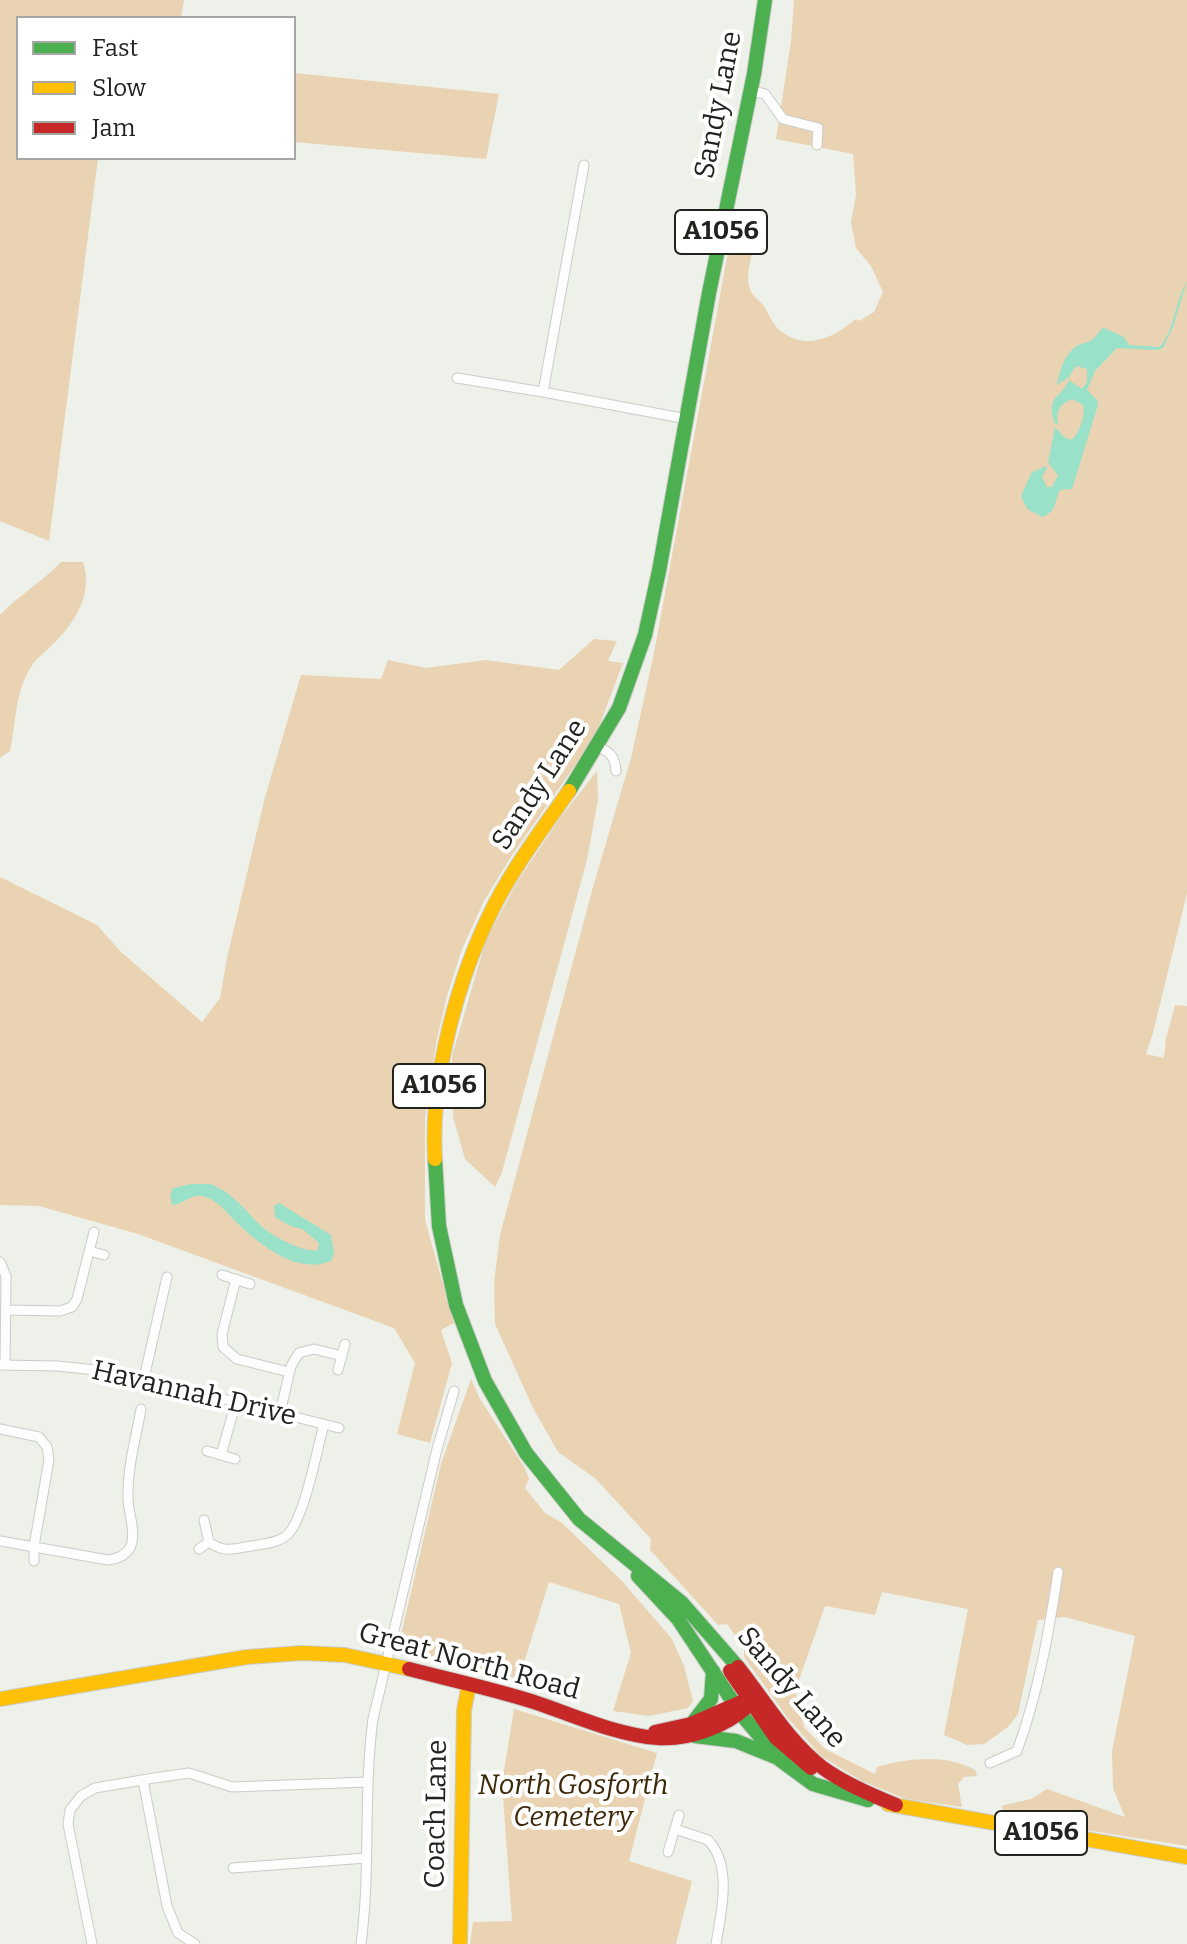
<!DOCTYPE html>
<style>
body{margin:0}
#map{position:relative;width:1187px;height:1944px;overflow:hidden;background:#eef0ea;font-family:Bitter,serif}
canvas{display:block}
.legend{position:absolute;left:16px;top:16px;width:280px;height:144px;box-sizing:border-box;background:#fff;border:2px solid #a6a7a5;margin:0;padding:10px 14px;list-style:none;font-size:24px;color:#21231f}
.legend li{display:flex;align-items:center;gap:16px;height:40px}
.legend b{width:40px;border:2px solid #a6a7a5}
</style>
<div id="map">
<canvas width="1187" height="1944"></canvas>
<ul class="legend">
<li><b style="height:10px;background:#4caf50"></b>Fast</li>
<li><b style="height:10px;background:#ffc107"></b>Slow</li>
<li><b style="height:10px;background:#c62828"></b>Jam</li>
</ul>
</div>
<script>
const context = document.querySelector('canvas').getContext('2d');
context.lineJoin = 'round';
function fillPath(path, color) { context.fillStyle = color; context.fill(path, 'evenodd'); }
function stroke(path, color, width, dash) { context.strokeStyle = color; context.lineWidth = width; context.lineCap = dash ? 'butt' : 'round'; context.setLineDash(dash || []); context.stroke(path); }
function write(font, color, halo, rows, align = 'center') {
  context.font = font + ' Bitter,serif'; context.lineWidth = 8; context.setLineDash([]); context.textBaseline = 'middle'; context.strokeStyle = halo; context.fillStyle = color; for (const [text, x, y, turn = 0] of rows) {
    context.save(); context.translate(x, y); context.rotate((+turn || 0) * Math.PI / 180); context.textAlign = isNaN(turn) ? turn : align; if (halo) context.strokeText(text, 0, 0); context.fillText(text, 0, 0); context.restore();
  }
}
fillPath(new Path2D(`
 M0 0H184L181 18H18V158H98L49 541 0 521Z
 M794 0H1187V893L1153 1033 1146 1054 1164 1058 1166 1039 1175 1005 1187 1006V1846L1010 1818 1001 1806 1031 1799 1047 1789 1125 1817 1113 1788 1112 1751 1135 1636 1065 1617 1038 1620 1018 1714 1008 1727 984 1744 967 1745 944 1735 968 1609 882 1592 875 1615 825 1606 795 1691 804 1727 825 1749 875 1774 877 1767C910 1758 945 1754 975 1770L977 1776 964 1777 958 1784 962 1807 906 1799 862 1781 821 1756 787 1717 744 1657V1648L727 1624 718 1625 650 1550 651 1539 596 1479 558 1452 534 1410 495 1324 494 1283 500 1235 593 887 631 758 654 653 731 236 747 233 754 242C752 255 746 274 749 286 751 295 758 299 764 306 769 314 774 327 782 332 809 351 834 337 856 319L859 321 874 312 883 292 871 266 856 248 851 222 856 195 853 154 776 139 791 41Z
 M294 73 499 94 486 159 294 142Z
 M61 562H83C94 596 73 626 48 649 42 655 35 659 31 667 15 692 16 723 10 751L0 758V615C19 595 42 582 61 562Z
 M594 639 617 641 608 661 623 663 595 737 512 855 484 901 462 949 447 996 436 1043 425 1118V1220L454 1323 441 1330 452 1363 430 1443 397 1434 415 1363 394 1328 138 1234 39 1206 0 1205V877L97 925 120 951 202 1022 220 998 227 958 265 797 301 675 381 679 388 660 426 668 486 660 559 670Z
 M597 771 598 799 587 860 502 1172 495 1187 465 1159 453 1117 452 1056 486 940 517 882 560 818Z
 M471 1379 480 1399 525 1468 529 1479 525 1488 545 1513 561 1522 622 1581 672 1639 684 1666 693 1701 688 1708 649 1716 613 1711 631 1653 619 1604 549 1582 518 1682 420 1654 401 1635 441 1464Z
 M514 1709 657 1753 629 1861 692 1881 676 1944H470L473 1922 512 1921 502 1783Z`), '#e9d3b2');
fillPath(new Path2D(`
 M1187 281 1173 327 1163 348 1157 350 1117 348 1095 371 1087 390 1098 401 1097 408 1072 489 1060 490C1054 501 1057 512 1042 517L1027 509 1021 496 1032 472 1046 466 1047 468 1042 477 1047 487H1052L1058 475 1048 463 1055 427 1064 437 1071 440C1080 433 1086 414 1083 405L1072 399C1059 405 1056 410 1058 424H1055C1045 394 1061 400 1069 380L1082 389 1087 382V369L1076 366 1069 377 1057 385C1059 373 1064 356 1074 348 1088 338 1089 348 1101 329L1104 328 1124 337 1129 345 1160 347C1175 328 1175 302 1187 281Z
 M210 1184C232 1192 244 1209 260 1225 270 1235 305 1254 318 1250L319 1243 302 1229 290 1226 275 1217 274 1206 279 1203 331 1235 334 1253 331 1261C296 1275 261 1245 237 1223 226 1212 217 1199 202 1196 189 1194 184 1205 172 1205L170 1196 173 1188 191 1184Z`), '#99e1c9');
const street = new Path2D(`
 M751 91 765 94 783 119 818 128 817 145
 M584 165 543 392 687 419
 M457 378 543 392
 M599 747C611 753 615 757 616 771
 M89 1251 104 1255
 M0 1262 6 1276 5 1365
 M222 1275 250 1284
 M236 1279 222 1334 223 1347 237 1359 289 1372
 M6 1310 60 1311 72 1307 77 1299 94 1232
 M0 1365 57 1366 116 1372 339 1428
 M338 1370 345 1344
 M144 1378 167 1277
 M280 1413 291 1366 299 1353 314 1349 342 1356
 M0 1429 39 1437 47 1447 49 1460 34 1546V1561
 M207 1451 235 1459
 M221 1455 236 1402
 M0 1541 108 1560C117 1559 125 1556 130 1548 137 1533 128 1513 128 1498 127 1468 136 1438 141 1409
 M209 1542C223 1553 235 1549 251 1546 263 1544 277 1543 286 1536 304 1522 317 1449 324 1424
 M199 1549 209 1542 204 1520
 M990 1763 1017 1751C1038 1694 1049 1632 1058 1572
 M143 1780 167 1906 178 1933 195 1944
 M675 1829 708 1840C733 1866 721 1913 716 1944
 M668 1852 679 1815
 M233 1868 366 1858
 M92 1944 68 1824 70 1810 81 1796 95 1788 154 1778 189 1773 232 1787 368 1782
 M361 1944C371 1869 363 1793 373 1719L437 1449 454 1391`);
const fast = new Path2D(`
 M569 791 619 708 645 635 659 571 709 293 754 74 765 0
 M435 1159 439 1226 456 1305 485 1381 526 1453 579 1519 682 1603 738 1667
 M638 1576 678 1619 741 1714 779 1759 813 1784 868 1800
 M694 1721 711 1699 713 1671
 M695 1736 736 1741 778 1758`);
const slow = new Path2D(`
 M435 1159C430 1078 458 976 495 904 516 864 543 828 569 791
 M0 1699 247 1657 302 1653 345 1655 409 1669
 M888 1804 1187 1857
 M460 1944 464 1710 469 1685`);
const jam = new Path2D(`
 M738 1667C765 1701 788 1741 823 1768 845 1784 871 1795 896 1805
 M409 1669C451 1680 493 1689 534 1702 573 1715 616 1735 658 1738 689 1740 725 1727 748 1706
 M730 1671 776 1738 811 1768
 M655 1732 691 1724 744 1701`);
stroke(street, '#caccc7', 11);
stroke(fast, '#caccc7', 16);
stroke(slow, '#caccc7', 16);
stroke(jam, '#caccc7', 16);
stroke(street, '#fcfdfc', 9);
stroke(fast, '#4caf50', 14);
stroke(slow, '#ffc107', 14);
stroke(jam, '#c62828', 14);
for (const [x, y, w] of [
 [721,232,92],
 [439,1086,92],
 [1041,1833,92]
]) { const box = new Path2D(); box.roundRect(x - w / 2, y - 22, w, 44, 6); context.fillStyle = '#fff'; context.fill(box); stroke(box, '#21231f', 2); }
write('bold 26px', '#21231f', null, [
 ["A1056",721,232],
 ["A1056",439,1086],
 ["A1056",1041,1833]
]);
write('28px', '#21231f', '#fff', [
 ["Sandy Lane",719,105,-79],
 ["Sandy Lane",540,785,-57],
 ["Havannah Drive",194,1394,13],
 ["Great North Road",469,1662,15],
 ["Sandy Lane",791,1688,49],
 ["Coach Lane",437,1814,-89]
]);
write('italic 28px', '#3d2807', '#fff', [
 ["North Gosforth",573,1786],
 ["Cemetery",573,1818]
]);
</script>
